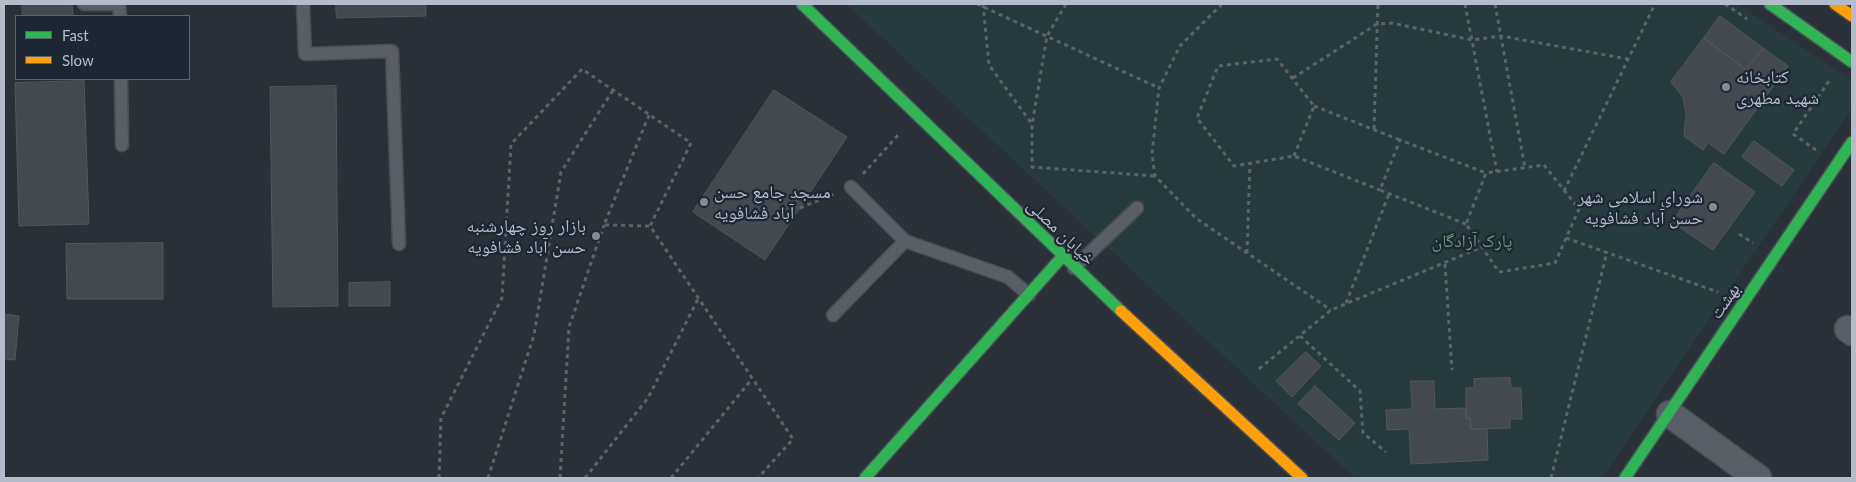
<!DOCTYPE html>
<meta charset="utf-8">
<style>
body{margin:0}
#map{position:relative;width:1856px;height:482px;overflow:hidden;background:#2a3038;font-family:Lato,sans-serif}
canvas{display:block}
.frame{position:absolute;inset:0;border:5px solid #b4bcc9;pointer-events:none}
.legend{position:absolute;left:15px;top:15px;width:175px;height:65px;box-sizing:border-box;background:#1d2633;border:1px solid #59626f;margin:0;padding:6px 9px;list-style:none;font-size:15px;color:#b4bcc9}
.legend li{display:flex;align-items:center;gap:10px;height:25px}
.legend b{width:25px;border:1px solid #59626f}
</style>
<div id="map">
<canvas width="1856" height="482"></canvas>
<div class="frame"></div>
<ul class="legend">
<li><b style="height:6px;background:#30b455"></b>Fast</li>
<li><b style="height:6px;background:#ff9f0a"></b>Slow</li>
</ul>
</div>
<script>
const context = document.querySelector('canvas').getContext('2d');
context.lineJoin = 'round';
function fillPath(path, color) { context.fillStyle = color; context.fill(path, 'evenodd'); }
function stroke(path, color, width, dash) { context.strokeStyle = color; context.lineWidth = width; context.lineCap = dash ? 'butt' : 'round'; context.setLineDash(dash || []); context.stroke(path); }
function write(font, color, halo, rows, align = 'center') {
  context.font = font + ' Lato,"Noto Naskh Arabic",sans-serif'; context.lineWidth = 4.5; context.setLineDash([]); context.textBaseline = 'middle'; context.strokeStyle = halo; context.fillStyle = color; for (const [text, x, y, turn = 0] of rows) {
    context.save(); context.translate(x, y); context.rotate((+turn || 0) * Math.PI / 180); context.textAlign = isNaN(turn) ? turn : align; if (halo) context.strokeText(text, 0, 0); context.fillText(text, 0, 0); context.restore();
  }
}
fillPath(new Path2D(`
 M846 4H1738L1852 80V108L1602 478H1355Z`), '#273a3e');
const building = new Path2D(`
 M22 4H72L73 16H23Z
 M336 4H426V16L337 18Z
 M1720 16 1763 48 1746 70 1704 38Z
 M1704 38 1746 70 1763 48 1788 66 1724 154 1708 143 1703 150 1684 136 1686 113 1683 97 1671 82Z
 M84 81 89 224 19 226 15 83Z
 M336 86 338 306 273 307 270 87Z
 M774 90 847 137 765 260 693 212Z
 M1754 141 1794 170 1782 186 1742 157Z
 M1714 163 1755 192 1713 250 1672 222Z
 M163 243V299H67L66 244Z
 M390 282V306H349V283Z
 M4 314 19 316 15 360 4 359Z
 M1306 352 1321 366 1292 397 1276 381Z
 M1510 378 1511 388H1521L1522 419H1510V428L1471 429 1470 418H1466V388H1474V379Z
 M1411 381H1434L1435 409 1466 408V418H1470L1471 429H1487L1488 460 1411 464 1409 429 1387 430 1386 410 1412 409Z
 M1315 386 1355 423 1339 440 1298 404Z`);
fillPath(building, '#444950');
stroke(building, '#52575f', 1);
const lane = new Path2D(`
 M84 4H119L120 16
 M303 4 305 54 392 51 399 244
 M121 79 122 145
 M851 187 905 241 1008 277 1029 295
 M1074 268 1137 208
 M833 315 905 241`);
const street = new Path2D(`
 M1848 329 1852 332
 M1670 414 1758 478`);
const fast = new Path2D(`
 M802 4 1121 311
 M1770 4 1852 62
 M865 478 1062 257
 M1625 478 1852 142`);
const slow = new Path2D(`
 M1835 4 1852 16
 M1121 311 1302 478`);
stroke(lane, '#484c53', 15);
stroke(street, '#484c53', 29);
stroke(fast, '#484c53', 14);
stroke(slow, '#484c53', 14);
stroke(new Path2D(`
 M977 4 1159 88
 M983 4 989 65 1032 124
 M1066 4 1047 36 1032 125V167L1155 176
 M1222 4 1180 46 1159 88 1152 154 1155 176 1197 219 1331 310
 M1465 4 1497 172
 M1495 4 1525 168
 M1725 4 1747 19
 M1293 78 1377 24 1392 23 1472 40 1501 36 1628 59
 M1314 106 1400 140
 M649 115 604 225 650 226
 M1374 129 1378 4
 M1816 150 1793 134 1831 78
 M1294 156 1314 106 1277 59 1218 66 1197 118 1234 166 1294 156 1380 190
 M1544 165 1579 209 1555 263 1499 272 1466 224 1486 173Z
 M863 174 899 134
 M1564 191 1655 4
 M800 208 834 194
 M1466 224 1380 190 1400 140 1486 173
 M1739 234 1753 243
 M1566 238 1718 292
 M1247 253 1250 163
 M1445 264 1452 370
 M1346 303 1389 194
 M1300 336 1360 391 1363 433 1386 452
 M1259 369 1331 310 1482 247
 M439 478 441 418 502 298 511 144 582 69 691 143 650 226 793 439 758 478
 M488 478 534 335 561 172 613 90
 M560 478 569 327 604 225
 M585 478 648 398 698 299
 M671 478 752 379
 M1551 478 1607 252`), '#5d636a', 3, [4, 4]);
stroke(lane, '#5a5e66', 12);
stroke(street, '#5a5e66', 26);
stroke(fast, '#30b455', 11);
stroke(slow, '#ff9f0a', 11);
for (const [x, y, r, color] of [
 [1726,87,5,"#848b96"],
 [704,202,5,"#848b96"],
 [1713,207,5,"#848b96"],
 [596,236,5,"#848b96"]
]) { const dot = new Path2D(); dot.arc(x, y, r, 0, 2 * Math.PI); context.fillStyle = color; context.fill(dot); stroke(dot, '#1d2633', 2); }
write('18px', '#b4bcc9', '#1d2633', [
 ["کتابخانه",1736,77],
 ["شهید مطهری",1736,98],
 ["مسجد جامع حسن",714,192],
 ["آباد فشافویه",714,213],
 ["شورای اسلامی شهر",1703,197,"right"],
 ["حسن آباد فشافویه",1703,218,"right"],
 ["بازار روز چهارشنبه",586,226,"right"],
 ["حسن آباد فشافویه",586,247,"right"]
], 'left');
write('18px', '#b4bcc9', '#1d2633', [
 ["خیابان مصلی",1061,232,44],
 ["بهشت",1725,301,-56]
]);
write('18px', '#6b9a76', '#1d2633', [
 ["پارک آزادگان",1472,241]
]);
</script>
